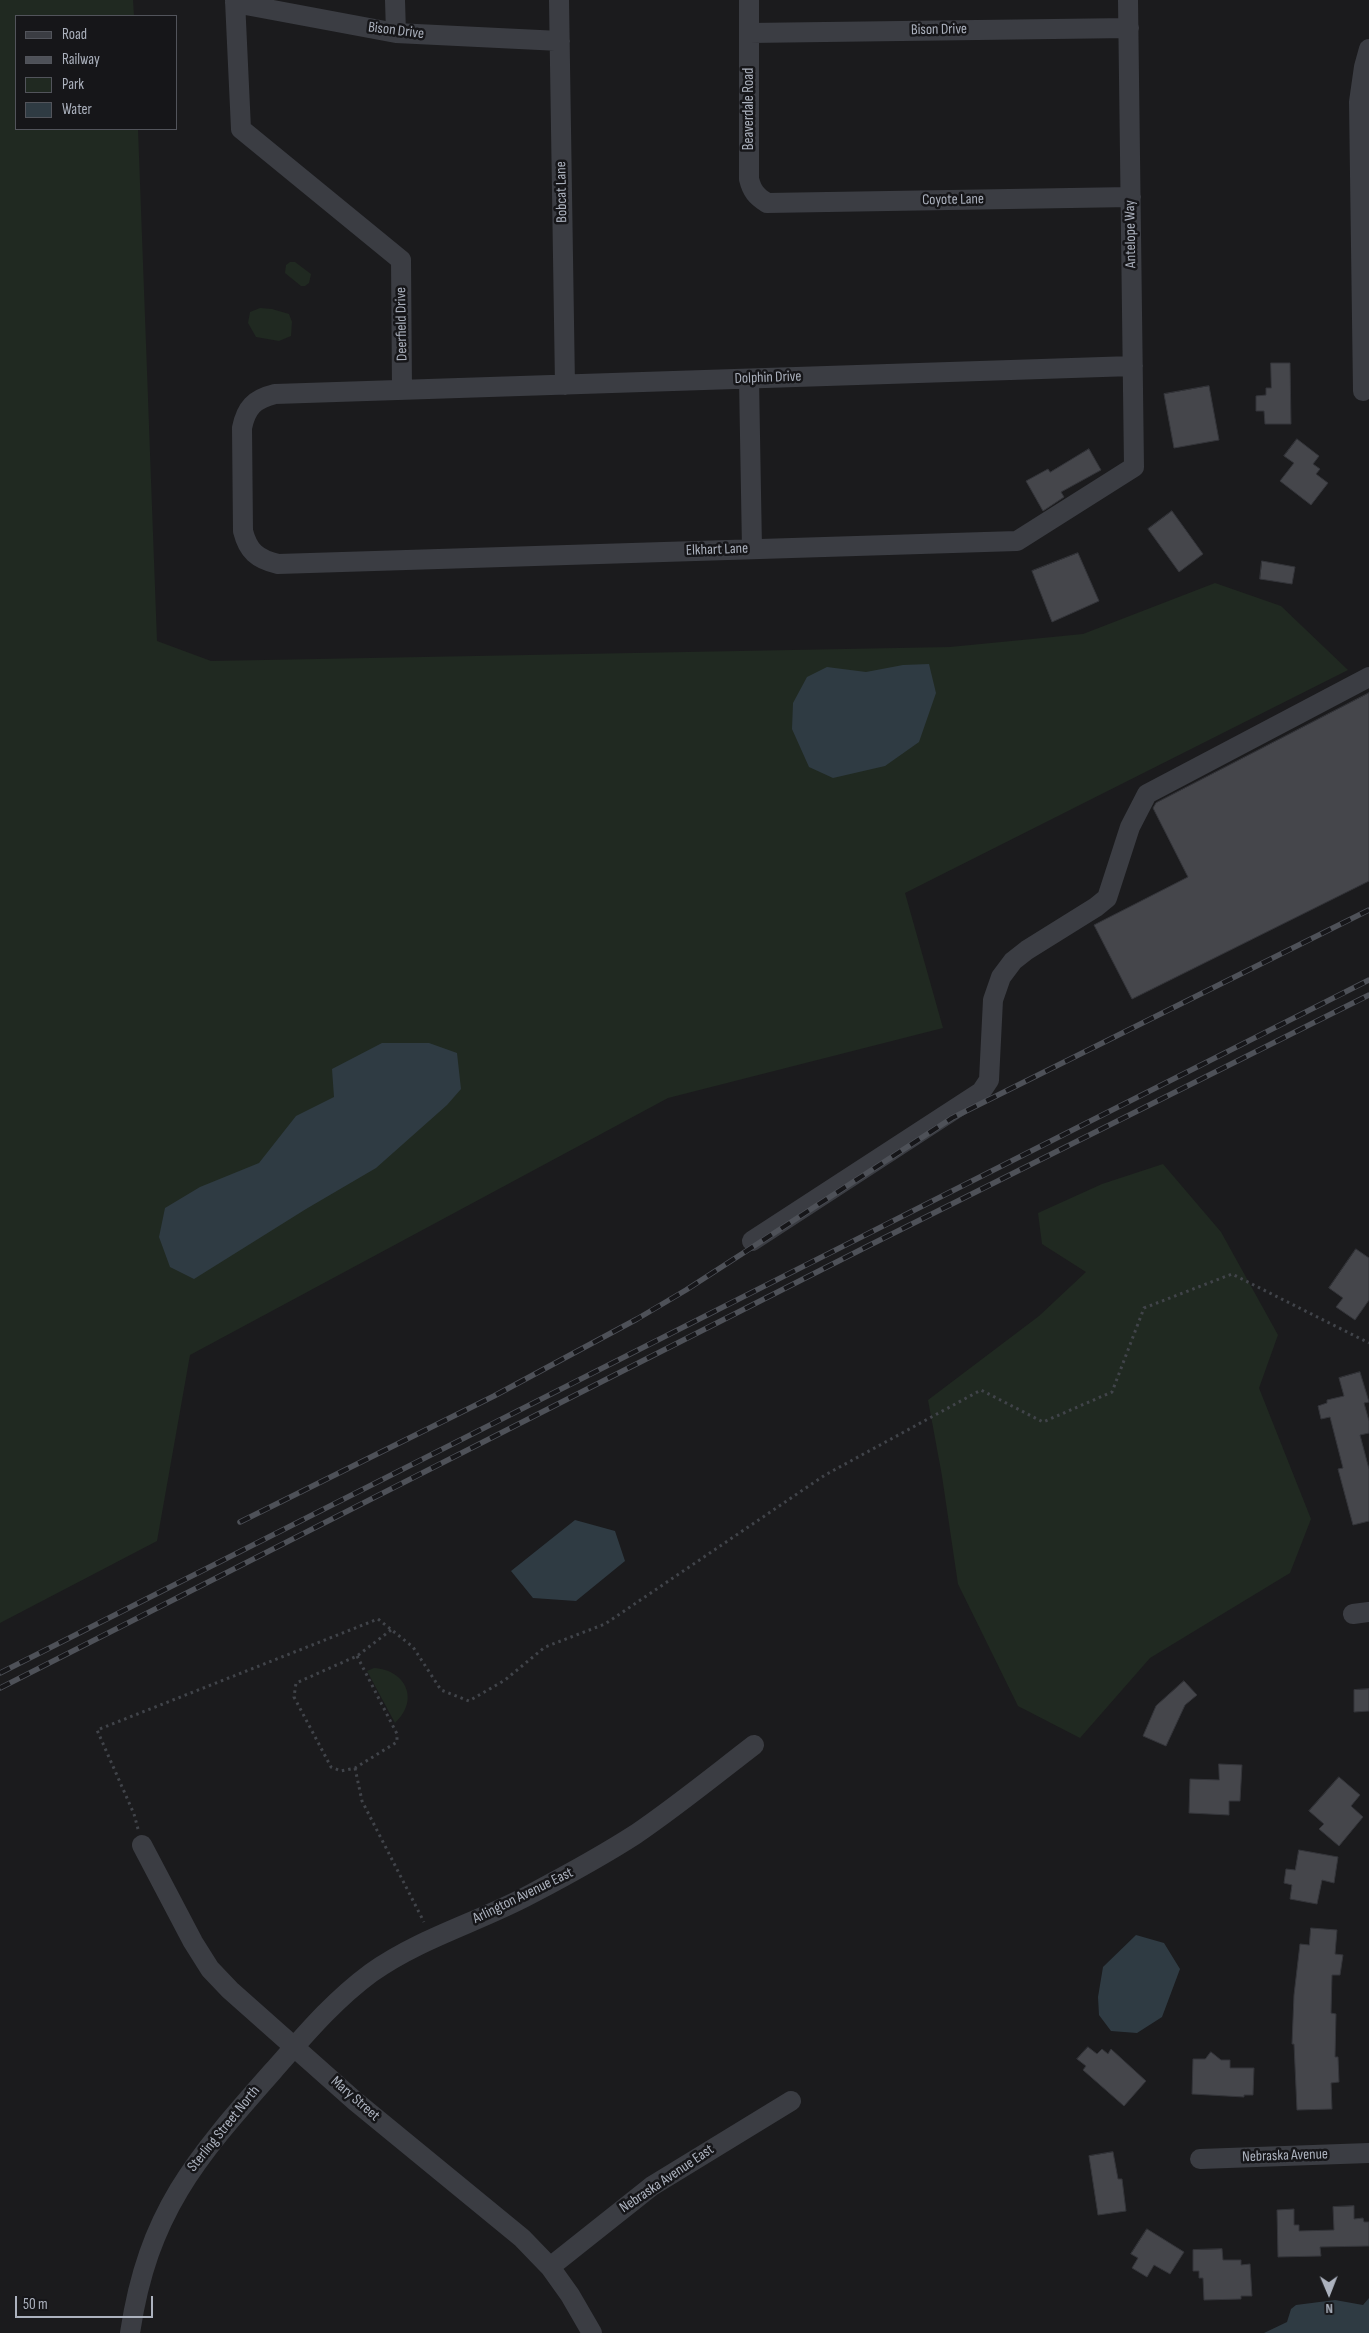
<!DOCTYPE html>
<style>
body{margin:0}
#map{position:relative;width:1369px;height:2333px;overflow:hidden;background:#1b1b1d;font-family:"Sofia Sans Condensed",sans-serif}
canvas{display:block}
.legend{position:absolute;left:15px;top:15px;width:162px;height:115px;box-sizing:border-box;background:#161619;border:1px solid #52545b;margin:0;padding:6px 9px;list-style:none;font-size:15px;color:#acb2be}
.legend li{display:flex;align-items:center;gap:10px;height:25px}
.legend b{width:25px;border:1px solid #52545b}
.north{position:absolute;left:1304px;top:2268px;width:50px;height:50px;-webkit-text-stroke:4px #161619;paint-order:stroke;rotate:179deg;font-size:14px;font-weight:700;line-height:20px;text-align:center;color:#acb2be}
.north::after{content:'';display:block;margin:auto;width:18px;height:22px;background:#acb2be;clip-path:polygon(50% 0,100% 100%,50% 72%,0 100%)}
.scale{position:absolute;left:15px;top:2296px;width:138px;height:22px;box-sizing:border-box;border:2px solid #acb2be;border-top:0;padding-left:6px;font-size:15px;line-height:18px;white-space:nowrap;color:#acb2be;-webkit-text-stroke:4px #161619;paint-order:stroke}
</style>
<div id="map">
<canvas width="1369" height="2333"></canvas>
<ul class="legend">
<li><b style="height:6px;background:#3b3d43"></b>Road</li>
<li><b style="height:6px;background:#4e5158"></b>Railway</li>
<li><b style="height:14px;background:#202921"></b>Park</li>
<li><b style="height:14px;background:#2f3b43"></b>Water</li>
</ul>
<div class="north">N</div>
<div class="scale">50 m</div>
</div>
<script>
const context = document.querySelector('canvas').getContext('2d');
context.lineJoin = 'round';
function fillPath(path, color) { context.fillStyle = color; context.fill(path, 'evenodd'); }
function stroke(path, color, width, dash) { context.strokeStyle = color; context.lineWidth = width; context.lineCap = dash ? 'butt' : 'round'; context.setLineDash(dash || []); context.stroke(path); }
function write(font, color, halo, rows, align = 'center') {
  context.font = font + ' "Sofia Sans Condensed",sans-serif'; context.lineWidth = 5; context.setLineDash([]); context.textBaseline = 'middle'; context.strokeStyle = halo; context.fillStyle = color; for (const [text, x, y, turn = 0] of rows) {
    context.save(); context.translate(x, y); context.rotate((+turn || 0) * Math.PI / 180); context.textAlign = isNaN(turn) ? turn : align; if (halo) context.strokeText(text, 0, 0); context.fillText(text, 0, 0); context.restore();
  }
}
fillPath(new Path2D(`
 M0 0H133L134 16H16V129H138L157 641 211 661 950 647 1083 634 1215 583 1281 606 1348 670 905 893 943 1028 668 1098 190 1355 157 1541 0 1623Z
 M290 262H295L311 274 309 283 305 286H301L285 273 286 265Z
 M260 308 272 309 289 314 292 322 291 336 279 341 256 337 248 323 250 312Z
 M1163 1164 1221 1232 1278 1335 1259 1388 1311 1519 1290 1573 1150 1658 1080 1738 1018 1706 958 1584 942 1476 928 1400 1039 1316 1086 1272 1042 1244 1038 1213 1102 1184Z
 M374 1668C406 1670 420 1700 395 1723L367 1671Z`), '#202921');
fillPath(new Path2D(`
 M929 664 936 693 919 742 885 766 833 778 809 767 792 729 793 703 807 677 827 667 866 672 903 665Z
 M382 1043H429L457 1053 461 1089 447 1105 376 1168 306 1209 194 1279 170 1267 159 1237 165 1208 200 1187 259 1163 296 1116 334 1097 332 1069Z
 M575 1520 615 1531 625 1561 576 1601 533 1598 511 1571Z
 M1136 1935 1164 1943 1180 1969 1162 2017 1137 2033 1111 2031 1099 2015 1098 1997 1103 1967Z
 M1369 2298V2333H1264L1287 2322 1291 2309 1296 2305 1335 2300 1363 2305Z`), '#2f3b43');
const building = new Path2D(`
 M1271 363H1290L1291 424H1265L1264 411H1256V396L1266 395V388H1271Z
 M1209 386 1219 440 1174 448 1164 394Z
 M1297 439 1319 456 1313 464 1320 469 1316 474 1328 483 1311 505 1280 481 1294 463 1284 456Z
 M1089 449 1101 470 1061 492 1064 497 1043 511 1026 481 1048 469 1050 472Z
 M1172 511 1203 554 1179 572 1148 529Z
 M1078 553 1099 601 1052 622 1032 571Z
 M1262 561 1295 567 1292 584 1260 579Z
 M1369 693V881L1132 999 1094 925 1188 877 1153 808 1156 803Z
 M1356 1249 1369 1258V1300L1355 1320 1336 1307 1343 1298 1329 1288Z
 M1360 1372 1369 1402 1364 1403 1369 1421V1433L1360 1435 1369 1469V1521L1353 1525 1338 1469 1343 1468 1330 1417 1321 1419 1318 1406 1327 1403V1400L1344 1396 1339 1378Z
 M1184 1681 1197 1695 1185 1705 1166 1746 1143 1736 1156 1706Z
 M1369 1689V1711L1354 1712V1690Z
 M1219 1764 1242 1765 1240 1801H1229V1815L1189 1813 1190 1779 1219 1780Z
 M1339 1777 1360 1795 1351 1806 1363 1817 1339 1846 1319 1829 1324 1824 1309 1811Z
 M1299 1850 1338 1857 1334 1883 1322 1880 1317 1904 1290 1899 1292 1885 1284 1883 1286 1869 1295 1870Z
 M1311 1928 1337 1930 1335 1954 1343 1955 1340 1975H1332L1331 2013 1336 2014 1335 2057H1338L1339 2082 1331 2083 1332 2109 1297 2110 1294 2044H1292L1294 1995 1300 1944 1309 1945Z
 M1088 2047 1097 2054 1102 2049 1108 2054 1111 2049 1146 2081 1124 2106 1083 2070 1086 2066 1077 2059Z
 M1211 2052 1221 2060H1230V2068H1254L1253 2095H1244V2097L1192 2094 1193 2059H1205Z
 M1113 2152 1118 2179H1122L1126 2211 1098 2215 1089 2156Z
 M1354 2206V2219L1363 2218 1364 2222H1369V2246L1320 2247 1321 2256 1278 2257 1277 2210 1294 2209V2225H1299V2231L1334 2230 1333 2207Z
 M1147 2229 1184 2252 1170 2274 1154 2265 1147 2277 1132 2268 1138 2258 1131 2254Z
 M1222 2249 1223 2260H1241V2265L1250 2264 1252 2296H1241V2299L1204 2300 1203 2278H1199V2271H1193V2250Z`);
fillPath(building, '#45464b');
stroke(building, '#34353a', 1);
stroke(new Path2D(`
 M357 1656 397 1734V1742L355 1768 341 1771 331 1767 294 1697 296 1683 357 1656 391 1630
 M355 1768 362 1801 424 1922
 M138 1829 134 1814 97 1730 378 1619 413 1647 441 1690 469 1701 505 1680 545 1647 605 1624 825 1475 981 1390 1043 1422 1112 1392 1144 1308 1232 1274 1369 1343`), '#41444a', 3, [2.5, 4]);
stroke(new Path2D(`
 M235 0 241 129 401 260 402 390
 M395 0 396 33
 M559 0 565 385
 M749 0V179C752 191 756 196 767 203L1131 197
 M1128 0 1134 467 1017 541 278 564C257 559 248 551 243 531L242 428C246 408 254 399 275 394L1133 366
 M235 3 396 33 560 41
 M749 33 1129 28
 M749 379 752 549
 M1363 391 1359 102 1364 67 1369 49
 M752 1241 981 1092 989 1080 993 1000 1001 977 1013 961 1027 950 1096 907 1107 898 1130 827 1147 794 1369 677
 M1353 1614 1369 1612
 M142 1845 193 1942 210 1969 230 1990 355 2101 522 2238 550 2267 570 2295 592 2333
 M1200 2159 1369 2153
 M550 2267 652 2186 791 2101
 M130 2333C148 2213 195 2159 273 2071 304 2036 333 2001 371 1973 420 1938 479 1922 531 1894 567 1875 602 1856 636 1834 677 1806 715 1775 754 1745`), '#3b3d43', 20);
const rail = new Path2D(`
 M240 1522 494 1396 637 1319 686 1290 952 1118 1369 910
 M0 1673 1369 980
 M0 1688 872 1244 1369 995`);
stroke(rail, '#4e5158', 5.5);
stroke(rail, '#161619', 4, [11]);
write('15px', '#acb2be', '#161619', [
 ["Bison Drive",939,30,-1],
 ["Bison Drive",396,31,7],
 ["Beaverdale Road",749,109,-90],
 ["Bobcat Lane",562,192,-91],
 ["Coyote Lane",953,200,-1],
 ["Antelope Way",1131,234,-91],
 ["Deerfield Drive",402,324,-91],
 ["Dolphin Drive",768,378,-2],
 ["Elkhart Lane",717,550,-2],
 ["Arlington Avenue East",523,1896,-26],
 ["Mary Street",355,2099,41],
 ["Sterling Street North",224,2129,-51],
 ["Nebraska Avenue",1285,2156,-2],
 ["Nebraska Avenue East",667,2179,-34]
]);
</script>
